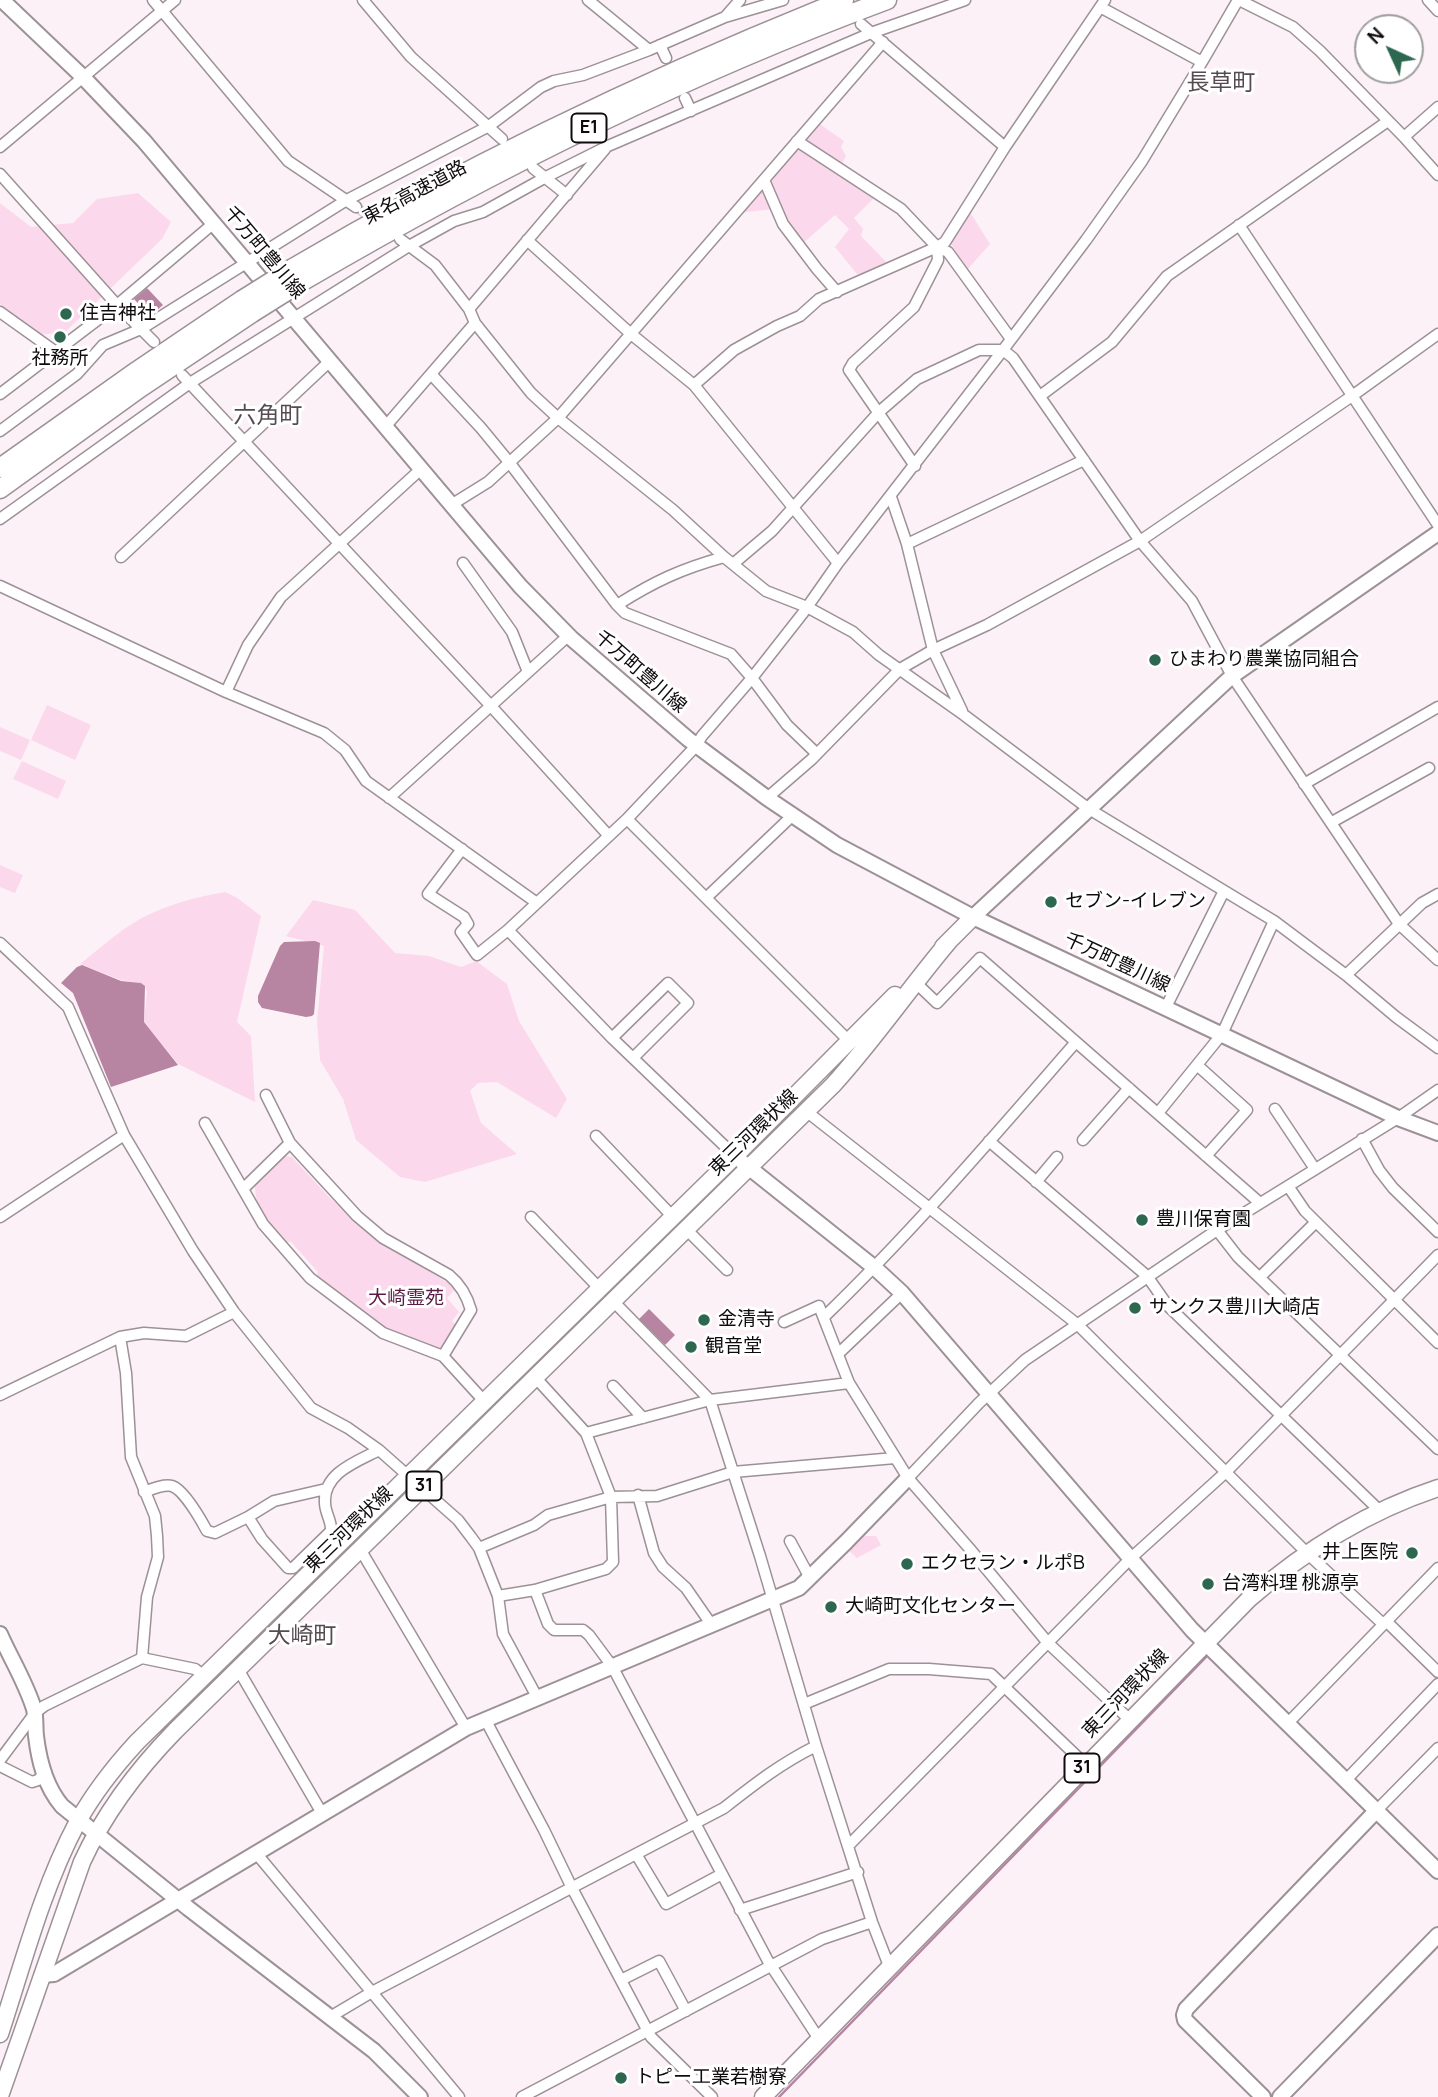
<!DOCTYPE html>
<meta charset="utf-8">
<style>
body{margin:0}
#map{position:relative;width:1438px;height:2097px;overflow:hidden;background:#fdf1f8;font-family:Manrope,sans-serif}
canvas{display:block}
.north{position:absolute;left:1354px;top:14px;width:70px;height:70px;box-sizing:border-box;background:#fff;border:2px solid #9f9d9e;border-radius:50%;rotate:315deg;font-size:19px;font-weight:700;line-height:28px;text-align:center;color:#0f0b0d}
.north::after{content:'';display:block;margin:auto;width:24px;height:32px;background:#2e674f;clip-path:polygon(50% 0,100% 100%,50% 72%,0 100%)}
</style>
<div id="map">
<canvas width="1438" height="2097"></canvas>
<div class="north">N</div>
</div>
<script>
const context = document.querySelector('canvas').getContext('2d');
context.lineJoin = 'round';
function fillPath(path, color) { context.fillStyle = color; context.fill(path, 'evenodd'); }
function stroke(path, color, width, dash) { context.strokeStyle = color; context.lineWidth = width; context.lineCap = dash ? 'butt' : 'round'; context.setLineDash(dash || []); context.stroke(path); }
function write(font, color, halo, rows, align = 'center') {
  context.font = font + ' Manrope,"Noto Sans JP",sans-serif'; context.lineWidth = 6; context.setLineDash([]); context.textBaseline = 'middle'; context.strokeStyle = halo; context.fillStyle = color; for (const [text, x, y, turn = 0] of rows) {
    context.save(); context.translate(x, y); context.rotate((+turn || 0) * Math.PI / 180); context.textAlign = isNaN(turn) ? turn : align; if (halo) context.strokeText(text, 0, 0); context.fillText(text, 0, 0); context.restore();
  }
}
fillPath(new Path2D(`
 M817 122 844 141 841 147 846 156 841 165 801 140Z
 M797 145 876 196 854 218 863 229 861 236 889 265 861 279 835 247 849 229 835 215 801 245 784 223 766 181Z
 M764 184 774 209 738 213Z
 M138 193 171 222 162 239 65 332 29 336 0 304V203L31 227 73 223 97 199Z
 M968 209 990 244 967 270 950 242Z
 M47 705 91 725 75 760 31 740Z
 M0 727 30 740 21 760 0 751Z
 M22 761 66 781 58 799 13 779Z
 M0 865 23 875 15 893 0 887Z
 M225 892 236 897 261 916 237 1022 251 1036 255 1102 178 1064 144 1022 147 992 145 986 141 983 121 980 80 964C95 952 111 938 127 927 157 907 191 898 225 892Z
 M313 900 355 910 395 953 429 956 461 967 476 961 507 984 519 1021 567 1099 556 1118 497 1082 478 1083 470 1091 481 1123 517 1154 425 1182 400 1177 356 1140 343 1099 320 1060 317 1021 324 946 286 936Z
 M285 1156 292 1157 330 1198 377 1239 456 1288 447 1298 459 1312 452 1321 456 1325 441 1350 389 1331 318 1279 317 1271 291 1242H286C269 1226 255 1210 255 1186Z
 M860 1536H876L881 1545 857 1558 847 1549Z`), '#fcd8ec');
fillPath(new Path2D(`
 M147 288 163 305 150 316 134 299Z
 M315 941 320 943 314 1014 312 1016 306 1017 262 1008 258 1002V996L280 946 284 942Z
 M82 965 121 981 141 983 145 986 144 1022 178 1065 111 1087 73 993 61 983 77 967Z
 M649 1309 675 1335 665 1345 639 1319Z`), '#b784a1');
stroke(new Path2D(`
 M1283 1728 1367 1812
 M1375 1819 1405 1849
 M779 2097 1209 1654`), '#b784a1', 2.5);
stroke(new Path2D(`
 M356 207 378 223`), '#d9ced5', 10, [10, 5]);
const street = new Path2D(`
 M153 0 288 161 356 207
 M363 0 411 57 502 139
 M588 0 649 50
 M1239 0 1293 27 1320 51 1404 137 1438 175
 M1428 0 1438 11
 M1100 7 1202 62
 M726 16 740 0
 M861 24 1005 147
 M660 45 666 58
 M685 98 691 111
 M1404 137 1438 107
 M797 141 901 209 937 247 948 252 1011 339
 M0 147 175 0
 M533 168 567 195
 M0 174 117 305 154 342
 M764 180 783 224 817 269 837 292
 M1239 225 1438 525
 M400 239 435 265 469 309 475 323 531 393 558 418 673 510 724 557 766 591 807 607 853 632 879 655 964 715 1089 809 1274 921 1346 975 1396 1017 1438 1048
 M527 240 631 334 694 385 838 563
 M469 309 605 149
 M0 312 56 352
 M431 374 481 428 509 462 617 605 625 613 731 654 752 678 787 725 816 753
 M182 375 490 705 609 836
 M694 385 734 350 777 326 800 316 819 299 937 247 945 242 1005 147 1105 0
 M0 394 117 305 214 223
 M1040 396 1112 342 1167 276 1388 121
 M385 427 475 323
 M0 431 77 374 103 345 141 329 345 201 489 126 541 87 554 81 583 75 649 50 725 17 783 0
 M915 466 849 370 853 363 914 307 938 260 937 247
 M891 497 907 544 933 650 962 711
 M451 505 488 482 558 418 883 42
 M0 519 190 383 409 246 454 221 483 212 546 177 608 146 871 33 965 0
 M907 544 1084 460
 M121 557 330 361
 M463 563 512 632 528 672
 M733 564 772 531 879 412 917 379 979 350H1003L1013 358 1140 541 1192 601 1232 676 1399 924 1438 960
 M0 586 226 692 324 733 345 750 366 781 537 903
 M617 605C655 581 681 569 724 557
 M226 692 248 645 281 597 421 469
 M1304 784 1438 707
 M389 798 569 635
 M767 798 812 759 900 669 933 650 987 625 1140 541 1352 396 1438 334
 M627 819 849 1041
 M1332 822 1429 768
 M462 849 428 894 464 917 468 924 461 932 477 955 508 930
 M707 897 793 815
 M0 943 68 1007 124 1135 193 1251 234 1312 311 1408 348 1428 379 1450 458 1520 471 1537 479 1548 498 1596 503 1634 537 1697
 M1346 975 1422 903 1438 894
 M915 982 937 1003 980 958 1260 1203
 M1166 1007 1224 891
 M612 1038 668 983 688 1003 633 1058
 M1197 1065 1247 1110 1206 1156
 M266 1095 290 1143 357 1216 383 1238 449 1275C460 1284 467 1296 471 1310L443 1356
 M1275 1109 1315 1169
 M806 1111 1077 1324 1308 1554 1383 1624
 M1158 1113 1222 1034 1274 921
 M205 1123 263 1224 310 1278 383 1333 443 1356 484 1401
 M596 1136 673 1217
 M1362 1139 1379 1170 1393 1188 1438 1232
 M1083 1140 1129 1088
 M989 1141 1147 1276 1168 1306 1380 1511
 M735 1156 612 1038 508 930 627 819 696 746 702 736 752 678 803 613 838 563 1003 350 1086 240 1142 161 1202 62 1238 0
 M1036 1182 1057 1157
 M1288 1186 1305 1211 1438 1343
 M243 1189 290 1143
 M0 1217 124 1135
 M531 1217 599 1288
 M686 1229 727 1270
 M1217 1230 1238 1257 1438 1449
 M1260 1277 1316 1222
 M613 1301 710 1400 760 1556 816 1746 872 1922 889 1966
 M824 1317C914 1230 994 1136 1076 1042
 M784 1322 819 1306 849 1383 908 1478 969 1548 1048 1643 1130 1720
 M120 1337 126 1373 131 1457 155 1516 157 1536 158 1557 147 1597 142 1658
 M838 1354 902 1293
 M535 1377 586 1433 611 1497 613 1562 606 1569 535 1590
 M613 1386 643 1418
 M0 1395 120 1337 144 1333 186 1336 234 1312
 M586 1433 710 1400 849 1383
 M908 1478 979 1403 1025 1360 1217 1230 1398 1118 1438 1090
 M144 1492C152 1489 164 1484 172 1486 184 1490 201 1520 207 1531L215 1533 248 1517 274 1501 326 1489
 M638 1495 654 1553 663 1567 686 1588 711 1624
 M248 1517 262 1539 288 1568H293L331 1531C332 1521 325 1513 325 1503 323 1473 356 1462 379 1450
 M790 1541 810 1578
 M479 1548 534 1525 548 1515 611 1497 657 1496 733 1472 895 1458
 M360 1549 466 1728
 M498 1596 535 1590 548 1624 554 1630H583L589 1635 612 1666 768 1961 819 2039
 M1386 1621 1438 1672
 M238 1669 323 1815
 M804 1704 889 1669H929L991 1674 1086 1765
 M485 1719 544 1830 572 1888 651 2037 712 2097
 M1288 1723 1438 1568
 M0 1760 35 1713 44 1706 142 1658 195 1669 204 1676
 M0 1766 32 1782 38 1780 44 1774
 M1346 1780 1438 1684
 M1376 1811 1438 1748
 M849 1845 1131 1558 1226 1472 1438 1255
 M256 1853 459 2097
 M636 1854 666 1904 722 1874
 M740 1910 858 1872
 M621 1980 659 1961 686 2011
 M330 2017 372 1992 724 1808C756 1783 780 1764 816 1746
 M522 2097 822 1939 872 1922`);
const secondary = new Path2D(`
 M2 0 83 77 144 141 520 586 571 638 688 739 767 798 837 845 973 917 1398 1118 1438 1133
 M973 917 1232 676 1438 533
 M742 1162 875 1268 902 1293 1192 1630 1438 1871
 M0 1634C11 1659 26 1683 34 1709 36 1717 35 1727 36 1736 39 1761 45 1786 62 1806L188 1908 374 2051 420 2097
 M42 1975 54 1974 466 1728 799 1588 846 1542 908 1478
 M1263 2097 1185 2020 1184 2015 1186 2009 1376 1811
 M1280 2097 1438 1935`);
const primary = new Path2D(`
 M943 947 973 917
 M0 2034C23 1964 42 1889 77 1823 93 1794 114 1767 137 1742L735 1156 895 995
 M0 2096 82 1862C105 1812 137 1770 175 1731L833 1085C875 1039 910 987 950 940
 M763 2097 1249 1599C1304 1551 1368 1511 1438 1488`);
const highway = new Path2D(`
 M293 268C469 164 653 76 844 0
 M303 281C489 172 685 75 887 0
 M0 468 131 375 242 300
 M0 489 140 388 252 313`);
stroke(street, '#9c9197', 13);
stroke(secondary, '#9c9197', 18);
stroke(primary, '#9c9197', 19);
stroke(highway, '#9c9197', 21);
stroke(street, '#fff', 10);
stroke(secondary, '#fff', 14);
stroke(primary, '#fff', 16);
stroke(highway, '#fff', 18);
const highwayBridge = new Path2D(`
 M242 300 293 268
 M252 313 303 281`);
stroke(highwayBridge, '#9c9197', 21, []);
stroke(highwayBridge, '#fff', 18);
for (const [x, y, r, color] of [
 [66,314,7,"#2e674f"],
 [60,337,7,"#2e674f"],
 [1155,660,7,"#2e674f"],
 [1051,902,7,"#2e674f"],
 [1142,1220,7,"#2e674f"],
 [1135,1308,7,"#2e674f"],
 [704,1320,7,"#2e674f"],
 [691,1347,7,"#2e674f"],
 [1412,1553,7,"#2e674f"],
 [907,1564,7,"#2e674f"],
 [1208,1584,7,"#2e674f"],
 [831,1607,7,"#2e674f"],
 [621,2078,7,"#2e674f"]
]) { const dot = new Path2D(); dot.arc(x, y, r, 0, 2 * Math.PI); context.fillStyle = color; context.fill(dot); stroke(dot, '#fff', 2.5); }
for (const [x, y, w] of [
 [589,128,35],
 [424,1486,35],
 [1082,1768,35]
]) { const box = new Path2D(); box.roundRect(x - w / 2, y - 14.5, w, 29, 5); context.fillStyle = '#fff'; context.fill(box); stroke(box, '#0f0b0d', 2); }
write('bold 18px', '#0f0b0d', null, [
 ["E1",589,128],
 ["31",424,1486],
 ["31",1082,1768]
]);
write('19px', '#0f0b0d', '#fff', [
 ["東名高速道路",415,193,-28],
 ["千万町豊川線",264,253,50],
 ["千万町豊川線",640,672,41],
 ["千万町豊川線",1117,963,25],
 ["東三河環状線",754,1133,-44],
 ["東三河環状線",349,1530,-44],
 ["東三河環状線",1126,1694,-46]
]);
write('19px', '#0f0b0d', '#fff', [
 ["住吉神社",80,314],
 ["社務所",60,359,"center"],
 ["ひまわり農業協同組合",1169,660],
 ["セブン-イレブン",1065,902],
 ["豊川保育園",1156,1220],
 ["サンクス豊川大崎店",1149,1308],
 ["金清寺",718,1320],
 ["観音堂",705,1347],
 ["井上医院",1398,1553,"right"],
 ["エクセラン・ルポB",921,1564],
 ["台湾料理 桃源亭",1222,1584],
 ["大崎町文化センター",845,1607],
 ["トピー工業若樹寮",635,2078]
], 'left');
write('19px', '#5a1c45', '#fff', [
 ["大崎霊苑",406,1299]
]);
write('23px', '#554b50', '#fff', [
 ["長草町",1221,84],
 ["六角町",268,417],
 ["大崎町",302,1637]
]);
</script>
